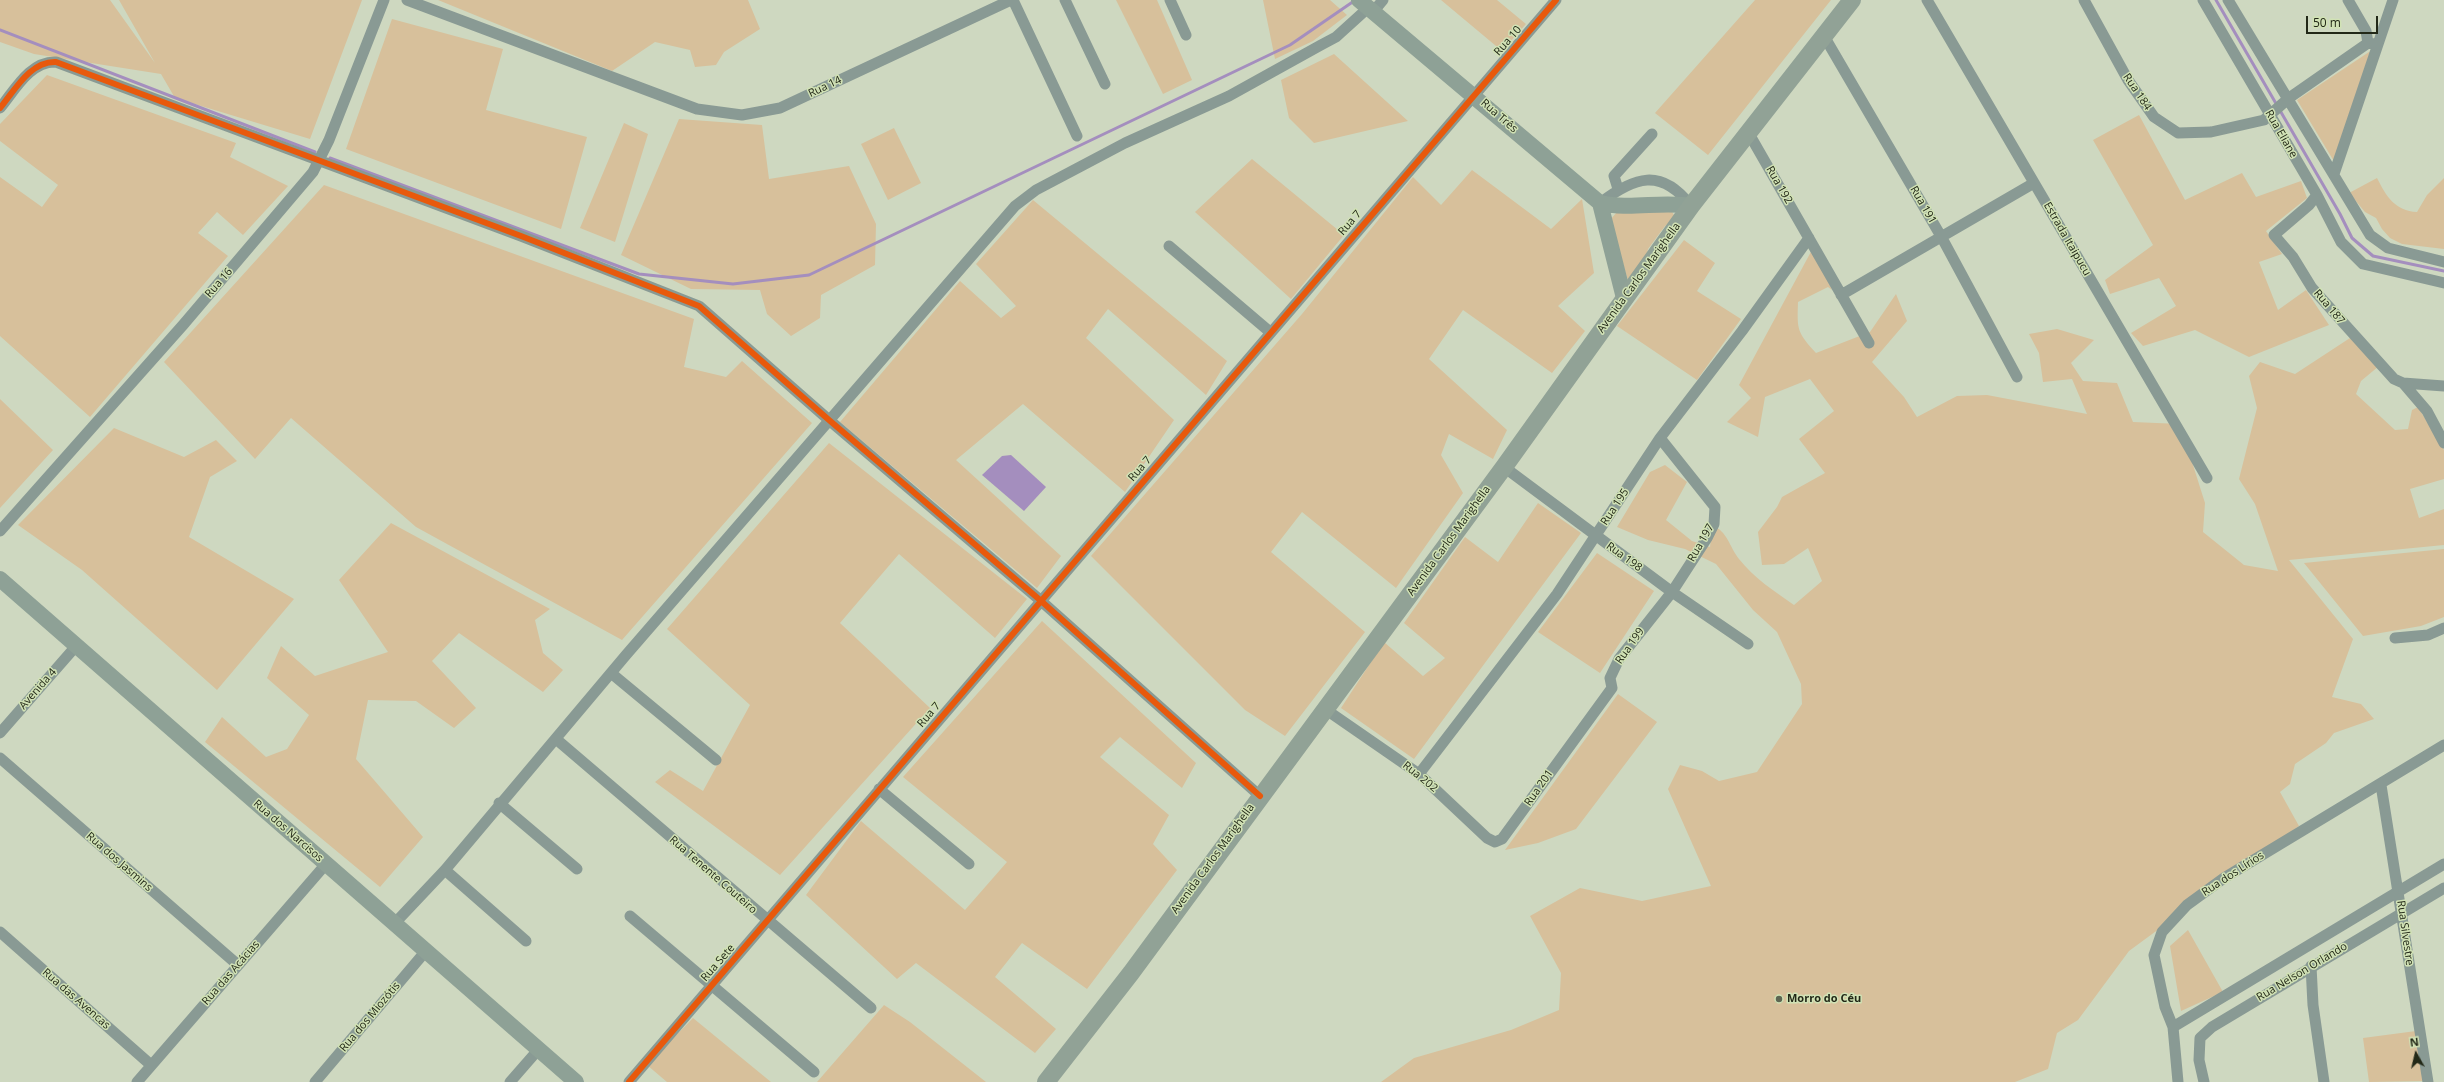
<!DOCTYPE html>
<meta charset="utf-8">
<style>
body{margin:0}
#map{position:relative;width:2444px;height:1082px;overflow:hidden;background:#ced8c0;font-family:"Open Sans",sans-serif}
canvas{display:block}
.north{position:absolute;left:2396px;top:1034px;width:40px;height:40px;-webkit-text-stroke:3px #d1e2b5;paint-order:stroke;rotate:352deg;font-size:11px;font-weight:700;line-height:16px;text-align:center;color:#222817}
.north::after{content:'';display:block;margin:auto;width:14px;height:18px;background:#222817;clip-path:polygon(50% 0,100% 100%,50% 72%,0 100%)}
.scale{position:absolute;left:2306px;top:16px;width:72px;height:18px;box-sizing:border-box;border:2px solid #222817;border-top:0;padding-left:5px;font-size:12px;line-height:14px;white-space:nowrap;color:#222817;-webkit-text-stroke:3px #d1e2b5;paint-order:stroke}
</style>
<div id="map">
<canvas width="2444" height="1082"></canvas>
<div class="north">N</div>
<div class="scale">50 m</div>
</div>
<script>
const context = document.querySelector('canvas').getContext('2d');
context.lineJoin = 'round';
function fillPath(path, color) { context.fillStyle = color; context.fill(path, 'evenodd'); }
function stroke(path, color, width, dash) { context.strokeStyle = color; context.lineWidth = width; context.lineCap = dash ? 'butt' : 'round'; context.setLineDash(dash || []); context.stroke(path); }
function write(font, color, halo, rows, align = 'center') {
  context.font = font + ' "Open Sans",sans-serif'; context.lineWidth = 3; context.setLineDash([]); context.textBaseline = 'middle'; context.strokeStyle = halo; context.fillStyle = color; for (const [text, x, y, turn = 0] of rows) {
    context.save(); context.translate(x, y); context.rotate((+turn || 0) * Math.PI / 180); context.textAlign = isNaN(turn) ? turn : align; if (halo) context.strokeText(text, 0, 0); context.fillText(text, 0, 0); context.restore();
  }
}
fillPath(new Path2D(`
 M0 0H110L155 63 119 0H362L310 139 175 98 161 74 34 54 0 42Z
 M438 0H748L760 29 724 52 716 65 695 67 690 50 655 42 612 71Z
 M1116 0H1157L1192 80 1163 94Z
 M1263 0H1330L1347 15 1313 41 1275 59Z
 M1441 0H1497L1526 24 1502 51Z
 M1755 0H1831L1708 155 1655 113Z
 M392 19 503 49 486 110 587 137 561 229 346 149Z
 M2372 50 2335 163 2297 100Z
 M1334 54 1408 121 1314 143 1289 118 1281 80Z
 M47 75 236 143 230 157 288 186 243 235 217 212 198 233 228 256 90 417 0 336V177L42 207 58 185 0 141V124Z
 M2139 115 2185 200 2242 173 2256 197 2301 181 2307 198 2266 231 2282 254 2259 262 2278 310 2306 290 2329 325 2249 357 2195 330 2143 346 2131 333 2176 306 2159 278 2110 294 2105 280 2153 245 2093 140Z
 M679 119 762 125 769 179 849 166 876 224 875 265 821 295 820 318 791 336 767 314 760 290 691 289 621 255Z
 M624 123 648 134 615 242 580 228Z
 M894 128 921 183 888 200 861 144Z
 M1252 159 1344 235 1291 299 1195 212Z
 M1472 170 1551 229 1582 199 1594 273 1558 306 1585 331 1552 373 1463 310 1429 359 1507 430 1493 459 1449 434 1441 455 1463 493 1396 588 1302 512 1271 552 1365 632 1285 736 1245 710 1091 556 1302 314 1413 177 1441 205Z
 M2377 178C2386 196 2395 211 2417 212L2427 195 2444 178V249L2402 244 2390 238 2382 229 2376 218 2365 212 2349 193Z
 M324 185 694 319 684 367 726 377 742 361 812 423 622 640 416 527 291 418 255 459 164 362Z
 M1033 200 1227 361 1206 395 1108 309 1086 338 1174 420 1125 492 1023 404 956 460 1061 556 1037 588 840 422 960 281 1001 318 1016 306 976 264Z
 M1671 210 1674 215V220L1665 226 1648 249 1646 260 1629 284 1610 220 1617 212Z
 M1684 240 1715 263 1697 291 1741 319 1697 380 1617 326Z
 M1813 248 1832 290 1828 287 1798 302C1797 330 1797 332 1816 353L1870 332 1896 294 1907 321 1872 362 1904 397 1917 417 1957 396 1987 395 2087 414 2072 379 2043 382 2039 353 2029 334 2057 329 2094 340 2071 363 2083 381 2117 383 2133 422 2180 424 2205 503 2203 532 2244 565 2278 571 2255 504 2239 479 2257 408 2249 376 2260 362 2295 374 2350 338 2379 366 2361 381 2356 394 2395 430 2408 429 2412 410 2418 407 2444 450V479L2410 489 2419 518 2444 509V545L2289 560 2353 639 2332 697 2361 704 2374 719 2334 733 2326 743 2295 764 2290 784 2280 792 2299 826 2129 951 2078 1020 2057 1033 2048 1069 2015 1082H1381L1414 1058 1511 1030 1559 1010 1561 973 1530 916 1580 888 1642 901 1711 886 1668 789 1680 765 1702 771 1719 781 1757 772 1802 704 1801 684 1777 632 1753 610 1716 564 1685 549 1648 540 1617 527 1650 472 1665 465 1687 482 1666 520 1692 541 1710 547 1712 525C1728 532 1729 546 1739 559 1754 578 1774 591 1794 605L1822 581 1808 548 1784 564 1762 565 1758 532 1777 507 1782 497 1825 473 1799 439 1834 411 1810 379 1765 397 1758 437 1727 422 1751 398 1739 385Z
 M0 399 53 450 0 508Z
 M114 428 184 457 216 440 237 461 210 477 189 537 294 599 217 690 82 570 18 525Z
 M829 443 1027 599 995 638 899 554 840 623 930 708 780 875 655 782 670 770 703 791 750 705 667 629Z
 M1538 503 1581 533 1414 759 1341 708 1384 642 1423 676 1445 658 1404 623 1465 537 1498 562Z
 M391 523 550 609 535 620 543 653 563 670 543 692 459 633 432 661 476 708 454 728 416 701 368 700 356 759 423 837 380 887 205 742 222 717 266 757 287 749 309 715 267 678 281 646 315 676 388 652 339 580Z
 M2444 549V617L2421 626 2363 636 2304 563Z
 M1597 553 1654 591 1600 673 1538 632Z
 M1042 621 1196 763 1182 788 1120 737 1100 757 1169 815 1153 844 1177 870 1087 989 1022 943 995 977 1056 1029 1035 1053 916 963 897 979 806 895 861 821 965 910 1007 862 903 777Z
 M1618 694 1657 722 1576 829 1538 843 1505 850Z
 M2188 930 2223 992 2181 1011 2170 946Z
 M884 1005 910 1022 986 1082H817Z
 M693 1018 771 1082H667L647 1065Z
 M2416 1031 2423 1081 2369 1082 2363 1038Z`), '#d7c09b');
fillPath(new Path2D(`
 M1011 455 1046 487 1024 511 982 475 1002 456Z`), '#a48ebe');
stroke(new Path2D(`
 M2216 0 2340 214 2352 238 2373 256 2444 271
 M0 30 315 152
 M330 158 639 274 733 284 809 275 1290 45 1354 1`), '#a48ebe', 3);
stroke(new Path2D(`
 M407 0 697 109 742 115 780 108 1011 0
 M1013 0 1077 136
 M1065 0 1105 84
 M1170 0 1186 35
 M1927 0 2207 478
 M2084 0 2128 80 2154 117 2178 133 2211 132 2264 120 2289 98 2368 43
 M2203 0 2317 195 2341 242 2363 264 2444 283
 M2228 0 2370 235 2388 248 2444 262
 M2348 0 2366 31 2368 43 2375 44
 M1373 12 1383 0
 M1824 36 1942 238 2017 377
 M0 108C15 90 30 61 56 62L521 236 699 306 829 420 1040 600 1260 796
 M1748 132 1869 343
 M2334 174 2393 0
 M1618 189 1614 176 1652 134
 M2317 195 2309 205 2274 235 2293 257 2312 288 2394 379 2403 383 2444 386
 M1600 203C1634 177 1661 167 1691 206
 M1169 246 1270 332
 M1841 295 2034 183
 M2403 383 2427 411 2444 443
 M1504 467 1672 592 1748 644
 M0 531 183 325 313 172 329 140 384 0
 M2395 638 2428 635 2444 628
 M611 673 716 760
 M1325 709 1419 774 1487 838 1495 842 1502 839 1612 688 1610 678 1619 659 1672 592 1707 538 1714 524 1715 507 1660 438
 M0 733 77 645
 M556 739 871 1008
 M0 758 238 965
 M1419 774 1557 594 1660 438 1742 331 1809 238
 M2381 785 2428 1082
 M879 789 969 864
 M499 803 577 869
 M445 870 526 941
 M630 916 814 1072
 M394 924 445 870 626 655 1015 206 1036 190 1125 143 1229 96 1321 45 1336 37 1368 8
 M0 932 151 1065
 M2311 966 2313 1005 2324 1082
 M2173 1027 2444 864
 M137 1082 326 864
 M315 1082 425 952
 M510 1082 538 1050
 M629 1082 1556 0
 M2178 1082 2173 1027 2165 1007 2154 955 2162 932 2187 905 2224 878 2444 745
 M2204 1082 2199 1060 2200 1038 2212 1027 2444 888`), '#899a94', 11);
stroke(new Path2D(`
 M1359 0 1600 203C1630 210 1661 201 1691 206
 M1600 203 1624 298
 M0 579 576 1082`), '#8ea196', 16);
stroke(new Path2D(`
 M1046 1082 1131 973 1504 467 1691 206 1852 0`), '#91a296', 18);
stroke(new Path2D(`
 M0 108C15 90 30 61 56 62L521 236 699 306 829 420 1040 600 1260 796
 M629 1082 1556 0`), '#e8590c', 6);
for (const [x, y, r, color] of [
 [1779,999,4,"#5e6652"]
]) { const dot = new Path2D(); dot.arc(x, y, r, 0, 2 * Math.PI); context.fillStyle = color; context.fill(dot); stroke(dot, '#d1e2b5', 1.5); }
write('11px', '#222817', '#d1e2b5', [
 ["Rua 10",1508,41,-49],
 ["Rua 14",825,87,-25],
 ["Rua 184",2137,92,56],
 ["Rua Três",1499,116,41],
 ["Rua Eliane",2281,134,60],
 ["Rua 192",1779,185,60],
 ["Rua 191",1923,205,60],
 ["Rua 7",1350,223,-49],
 ["Estrada Itaipucu",2067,239,60],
 ["Avenida Carlos Marighella",1639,278,-54],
 ["Rua 16",219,283,-49],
 ["Rua 187",2329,307,50],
 ["Rua 7",1140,469,-49],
 ["Rua 195",1615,507,-57],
 ["Avenida Carlos Marighella",1449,541,-54],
 ["Rua 197",1701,543,-60],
 ["Rua 198",1624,557,36],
 ["Rua 199",1630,646,-55],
 ["Avenida 4",38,689,-49],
 ["Rua 7",929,715,-49],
 ["Rua 202",1420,777,39],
 ["Rua 201",1539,788,-55],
 ["Rua dos Narcisos",288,831,41],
 ["Avenida Carlos Marighella",1213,859,-54],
 ["Rua dos Jasmins",119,862,41],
 ["Rua dos Lírios",2233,874,-33],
 ["Rua Tenente Couteiro",713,875,41],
 ["Rua Silvestre",2405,933,82],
 ["Rua Sete",718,963,-49],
 ["Rua Nelson Orlando",2302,972,-31],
 ["Rua das Acácias",231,973,-49],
 ["Rua das Avencas",76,999,41],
 ["Rua dos Miozótis",370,1017,-50]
]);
write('bold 11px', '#222817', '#d1e2b5', [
 ["Morro do Céu",1787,999]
], 'left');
</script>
